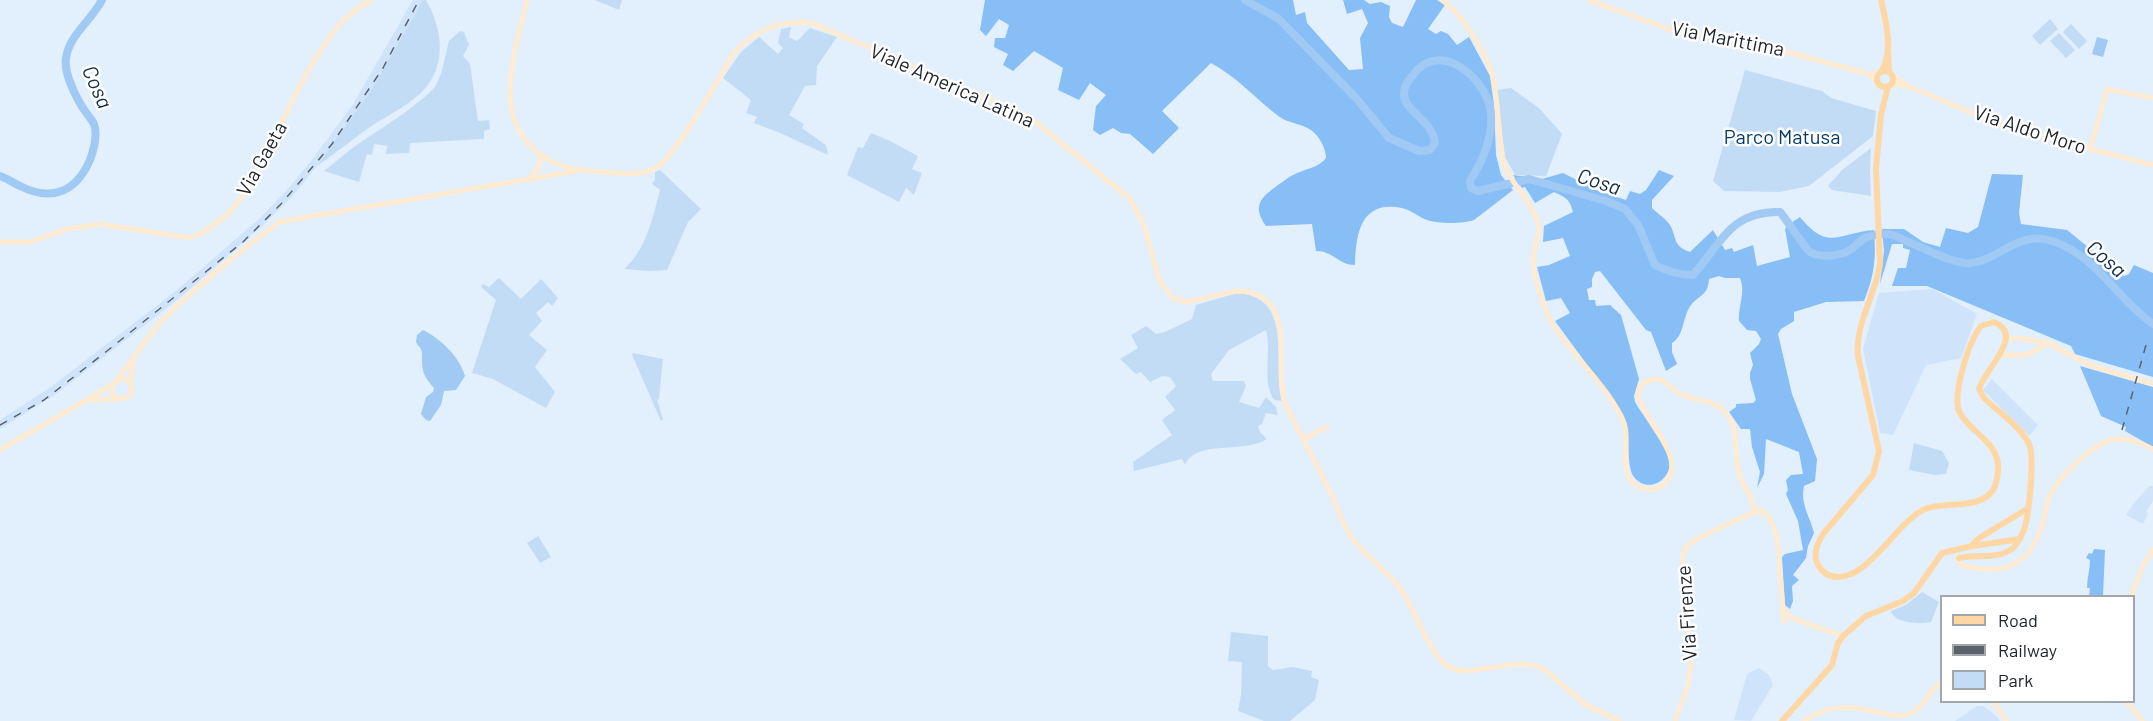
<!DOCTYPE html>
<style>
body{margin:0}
#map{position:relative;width:2153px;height:721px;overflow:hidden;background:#e2effc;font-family:Barlow,sans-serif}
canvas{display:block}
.legend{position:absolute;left:1940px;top:595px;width:195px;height:108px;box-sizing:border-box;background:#fff;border:2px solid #a4a7aa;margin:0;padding:8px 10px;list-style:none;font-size:18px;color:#1b222a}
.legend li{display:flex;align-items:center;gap:12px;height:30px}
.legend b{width:30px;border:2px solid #a4a7aa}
</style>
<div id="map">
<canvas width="2153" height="721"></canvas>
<ul class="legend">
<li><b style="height:8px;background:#fed7a4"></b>Road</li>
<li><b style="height:8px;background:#5a636c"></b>Railway</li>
<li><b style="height:16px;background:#c3dcf5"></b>Park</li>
</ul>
</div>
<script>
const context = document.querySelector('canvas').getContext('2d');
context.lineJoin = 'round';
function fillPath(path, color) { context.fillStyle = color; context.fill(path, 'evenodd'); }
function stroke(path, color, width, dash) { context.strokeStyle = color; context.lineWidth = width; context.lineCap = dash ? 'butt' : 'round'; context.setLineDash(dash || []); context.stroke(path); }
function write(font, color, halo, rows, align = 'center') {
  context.font = font + ' Barlow,sans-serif'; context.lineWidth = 5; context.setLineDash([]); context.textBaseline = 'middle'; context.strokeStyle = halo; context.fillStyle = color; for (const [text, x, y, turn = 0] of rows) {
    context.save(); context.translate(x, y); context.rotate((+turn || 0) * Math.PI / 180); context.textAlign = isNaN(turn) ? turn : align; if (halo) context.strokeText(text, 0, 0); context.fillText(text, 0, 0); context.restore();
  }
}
fillPath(new Path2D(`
 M413 0H423L370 92 340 137 292 197 263 225 182 296 56 394 0 429V420L51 387 177 290 258 220 286 191 311 161 352 106Z
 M1933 289 1977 314 1961 358 1926 365 1893 435 1880 433 1863 349 1879 293Z
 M1992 379 2038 425 2029 436 1983 390Z
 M2150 486H2153V501L2146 512 2148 514 2143 524 2126 515 2134 503Z
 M1759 668 1769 675 1773 685 1751 721 1734 720 1747 674Z
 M1977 706H1983L1997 717 2000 721H1955Z`), '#cfe4fa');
fillPath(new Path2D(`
 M423 0H426C443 30 448 67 420 94 406 106 389 115 373 125 354 138 336 153 317 166L370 92Z
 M595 0H622L619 10Z
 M2050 19 2058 29 2040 45 2032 36Z
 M2071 24 2087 41 2079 49 2063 32Z
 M791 27 789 37 797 41 810 28 837 37 817 66 816 85 805 86 789 115 804 124 802 128 826 145 828 155 780 133 754 123 757 117 746 113 751 100 723 78 741 52 759 37 778 54 783 48 778 43 781 29Z
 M460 31 464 32 469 45 463 56 470 64 478 121 489 120 490 129 484 131V139L410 143 409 153 386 154 387 146 374 144 372 155 367 154 359 182 324 171 355 146 403 114 426 96 435 87 441 74 449 41Z
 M2059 33 2075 50 2066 58 2050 41Z
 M1745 70 1822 91 1831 98 1876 111 1873 136 1809 186 1779 192 1724 191 1713 181Z
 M1511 88 1539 108 1562 134 1546 176 1515 175 1505 157 1497 90Z
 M871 133 890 141 918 156 912 169 922 173 914 195 906 188 899 202 847 175 858 147 863 148Z
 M1871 148 1870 171 1871 196 1832 190 1828 186 1842 170Z
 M660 170 701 209 688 222 667 270 649 271 624 269C646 250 653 217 660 190L652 184 655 180V172Z
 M499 278 521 299 541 279 558 298 552 306 548 302 536 313 542 321 529 335 547 350 535 367 555 392 546 408 493 379 472 373 496 300 481 287 483 284 489 287Z
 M1237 293C1296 297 1271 365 1282 401L1275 400C1261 386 1272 350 1266 330L1229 350 1211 374 1213 381H1244L1246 386 1239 402 1259 408 1266 397 1276 407 1278 415 1266 413 1262 424 1258 426 1260 432 1267 439C1245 454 1196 439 1185 465L1182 459 1134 471 1133 462 1172 435 1162 420 1175 410 1165 397 1176 386 1170 377 1162 376 1150 382 1141 372 1136 374 1120 359 1138 348 1131 335 1146 326 1156 334 1165 332 1192 319 1196 305Z
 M633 353 663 359 659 399 657 400 663 419 661 421 632 355Z
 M1914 443 1942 451 1949 463 1946 474 1934 475 1909 470Z
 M538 536 551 557 540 563 527 543Z
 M1922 592 1939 602 1931 622C1919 624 1895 624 1891 611L1906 605Z
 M1231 632 1268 636V666L1273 670 1293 667 1312 671 1311 677 1319 680 1315 700 1290 721H1264L1238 711 1241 695 1242 662 1228 661Z`), '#c3dcf5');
fillPath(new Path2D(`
 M985 0H1293L1296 15 1305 12 1307 23 1349 70 1363 69 1360 38 1368 23 1362 9 1347 14 1343 0H1364L1370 4 1381 2 1390 6 1389 17 1392 23 1403 27 1416 0H1437L1445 5 1428 29 1436 34 1441 31 1448 34 1457 45 1469 37 1490 76 1494 105 1496 155 1501 175 1513 190 1474 220C1462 224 1439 224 1427 220 1419 217 1411 210 1402 208 1360 200 1356 234 1355 265 1338 265 1334 251 1316 251L1312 224 1266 226C1252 206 1260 198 1278 185 1283 182 1288 177 1293 175 1304 169 1319 168 1326 158 1326 148 1319 136 1311 130 1301 123 1288 124 1277 115 1255 98 1237 77 1211 63L1162 111 1179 128 1153 154 1130 134 1121 133 1113 128 1100 135 1093 130 1096 106 1106 95 1090 83 1079 100 1058 90 1063 68 1034 51 1013 71 1003 65 1008 54 994 47 995 38H1005L1009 25 999 19 986 36 980 30Z
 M1659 170 1674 176 1652 200V208C1657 213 1666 219 1670 225 1677 237 1672 246 1690 252L1713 230 1725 250 1732 248 1734 252 1753 245 1757 266 1790 257 1785 229 1788 225 1800 217C1829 252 1837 233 1874 230 1876 258 1875 274 1864 301L1826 302 1794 312V321L1781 329 1778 334 1792 394 1817 459 1815 481 1804 486C1800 504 1810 516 1814 533L1808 546 1806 558 1793 575 1799 580 1792 586 1793 601 1790 609 1785 605 1782 557 1785 554 1803 550 1798 521 1786 494 1788 490 1786 480 1791 475 1803 474 1799 452 1766 439 1764 474 1757 488 1760 472 1752 447 1750 429H1741L1729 412 1736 407V404L1753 403 1756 400 1750 379V373L1753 365 1750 353 1759 344 1761 339 1756 331 1747 330 1739 321C1738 306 1746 292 1740 278H1725L1719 276 1709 279C1708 296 1700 294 1691 305 1682 317 1685 335 1672 343V352L1677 364 1666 371 1651 332 1646 330 1600 271 1595 272 1592 279V287L1587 289 1589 300H1595L1596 306 1610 305 1621 315 1639 379 1634 396 1635 402C1642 414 1666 447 1669 458 1674 479 1648 495 1634 477 1625 465 1632 433 1623 414L1555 321 1570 313 1561 298 1546 301 1537 267 1549 265 1570 256 1563 238 1543 242 1544 226 1573 212C1570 199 1565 197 1554 192L1535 203 1525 187 1522 188 1513 175 1542 179 1563 173 1599 191 1626 200 1630 191 1640 194 1646 190Z
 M1992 174 2023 175 2019 213 2021 224 2067 230 2124 276 2129 274 2134 265 2153 273V377L2075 354 2071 346 1927 286H1892L1898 268H1906L1910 250 1903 248V244H1892L1880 284 1884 251 1882 229H1904L1923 242 1940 247 1946 228 1968 233 1978 227Z
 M2080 366 2153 387V447L2125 431 2126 427 2101 416Z
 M2094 549 2105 550 2103 596H2089L2090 588H2087C2087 579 2090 569 2090 560L2086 558 2089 553 2092 554Z`), '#87bef6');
fillPath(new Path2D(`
 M2097 37 2108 40 2103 57 2092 54Z
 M423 330C441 339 459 356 465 376L456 390 444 391 441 405 430 421 426 420 421 414 426 397 433 392 434 388C422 374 422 371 422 354 422 348 418 346 416 342L417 335Z`), '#a0c9f3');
stroke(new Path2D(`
 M1245 0 1279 19 1356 98 1389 138 1419 151 1430 150 1435 143C1432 119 1404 112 1404 94 1404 87 1409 79 1414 74 1439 40 1483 76 1490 107 1495 134 1484 159 1470 181L1471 188 1478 191 1529 179 1606 201 1625 209 1638 225 1655 265C1667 271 1678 275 1693 275 1722 243 1730 211 1780 212 1787 220 1804 247 1810 252 1819 258 1841 256 1850 250 1856 246 1860 240 1867 237 1873 235 1880 234 1885 234 1893 233 1900 238 1906 241 1922 247 1955 265 1971 263 2000 260 2017 230 2052 241 2095 254 2118 300 2153 324
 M0 176C7 178 13 183 20 186 52 202 76 192 90 160 94 149 98 135 94 124 91 118 85 112 81 105 74 93 64 72 66 58 69 35 92 20 102 0`), '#a0c9f3', 8);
stroke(new Path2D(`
 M527 0C520 29 511 60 510 90 509 139 544 168 590 171 607 172 639 177 654 169 674 160 719 77 734 53 755 30 780 19 812 23L1027 115 1129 198 1140 217 1146 232 1160 282 1173 298 1187 302 1236 291C1301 291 1273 367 1285 404 1300 433 1315 461 1329 490 1336 504 1341 521 1350 535 1365 558 1391 572 1405 596 1416 614 1431 655 1447 666 1472 681 1514 653 1545 670L1586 705 1619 721
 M1442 0C1463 15 1489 56 1494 82 1499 109 1498 138 1504 165 1512 185 1534 204 1538 224 1541 236 1533 247 1533 259 1533 276 1543 305 1550 320 1554 328 1560 335 1566 342 1585 368 1612 393 1624 423 1632 443 1614 478 1641 488 1649 490 1657 490 1663 485 1700 454 1607 394 1650 380 1662 376 1669 386 1677 392 1690 401 1712 399 1723 410 1742 428 1732 452 1739 474 1743 488 1754 497 1754 512
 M1588 0 1672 30 1750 42 1869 74 1880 73
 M1869 74 1878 84
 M1892 75 1908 86
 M1890 85 1896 84 1910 87 1999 124 2020 131 2153 165
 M2090 150 2107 89 2153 98
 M531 177 538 169 541 156
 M0 242H31L67 229 101 224 189 238C240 220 259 170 281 124 297 91 315 54 339 25 347 15 360 7 371 0
 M2006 338H2019L2048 343 2089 365 2153 384
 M1999 355H2027L2048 343
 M112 389a10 10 0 1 1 20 0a10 10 0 1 1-20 0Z
 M117 380 153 331 173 309 231 259 279 222 576 171
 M130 383 133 363
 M90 400 117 399
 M1303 439 1327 427
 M0 450 114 384
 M1959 558 1960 565C1999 575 2026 570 2041 529 2045 519 2045 507 2049 497 2059 476 2094 441 2118 439 2131 438 2142 444 2153 449
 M2131 596 2143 566 2153 549
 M1783 609 1791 618 1843 636
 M1994 702 2006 721
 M2127 702 2143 721
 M1675 721 1687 689 1691 663 1682 558C1684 548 1688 545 1696 539L1754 512 1764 511 1772 523 1777 537 1784 622
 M1804 721C1827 703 1854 706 1881 713 1891 715 1899 717 1909 714 1924 708 1929 690 1942 681`), '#feebd2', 5);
stroke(new Path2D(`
 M1888 52 1889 72
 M1877 79a8 8 0 1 1 16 0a8 8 0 1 1-16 0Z
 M1881 72C1894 52 1886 21 1881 0
 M1888 86 1881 115 1876 168 1880 264C1875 297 1855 323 1858 356L1879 451 1873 475 1823 534C1818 543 1814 550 1816 560 1818 567 1824 574 1831 576 1865 585 1894 526 1921 511 1942 499 1978 512 1993 490 1997 484 1997 478 1998 472 2001 442 1972 435 1960 413 1951 396 1969 341 1981 326L1994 322C2026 335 1984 370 1979 389L1984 398C1997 411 2022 428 2029 444 2035 457 2029 519 2023 532 2021 537 2017 544 2013 548 1999 560 1976 554 1959 558
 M1973 544 1979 538 2027 509
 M1782 721 1832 665 1838 643 1843 636 1866 616 1903 601 1914 593 1942 553 1972 546 2020 539`), '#fed7a4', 6);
stroke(new Path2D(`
 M0 425 44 400 107 351 243 242 281 204 332 144 383 68 419 0
 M2122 430 2146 345`), '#5a636c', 1.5, [8, 8]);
write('20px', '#1b222a', '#fff', [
 ["Via Marittima",1728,39,11],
 ["Viale America Latina",952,86,24],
 ["Via Aldo Moro",2030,130,18],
 ["Via Gaeta",262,159,-61],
 ["Via Firenze",1687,613,-94]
]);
write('20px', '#043b66', '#fff', [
 ["Parco Matusa",1782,137]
]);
write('italic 21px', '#0f2d48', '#fff', [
 ["Cosa",97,87,66],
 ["Cosa",1599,182,18],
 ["Cosa",2106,259,41]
]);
</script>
